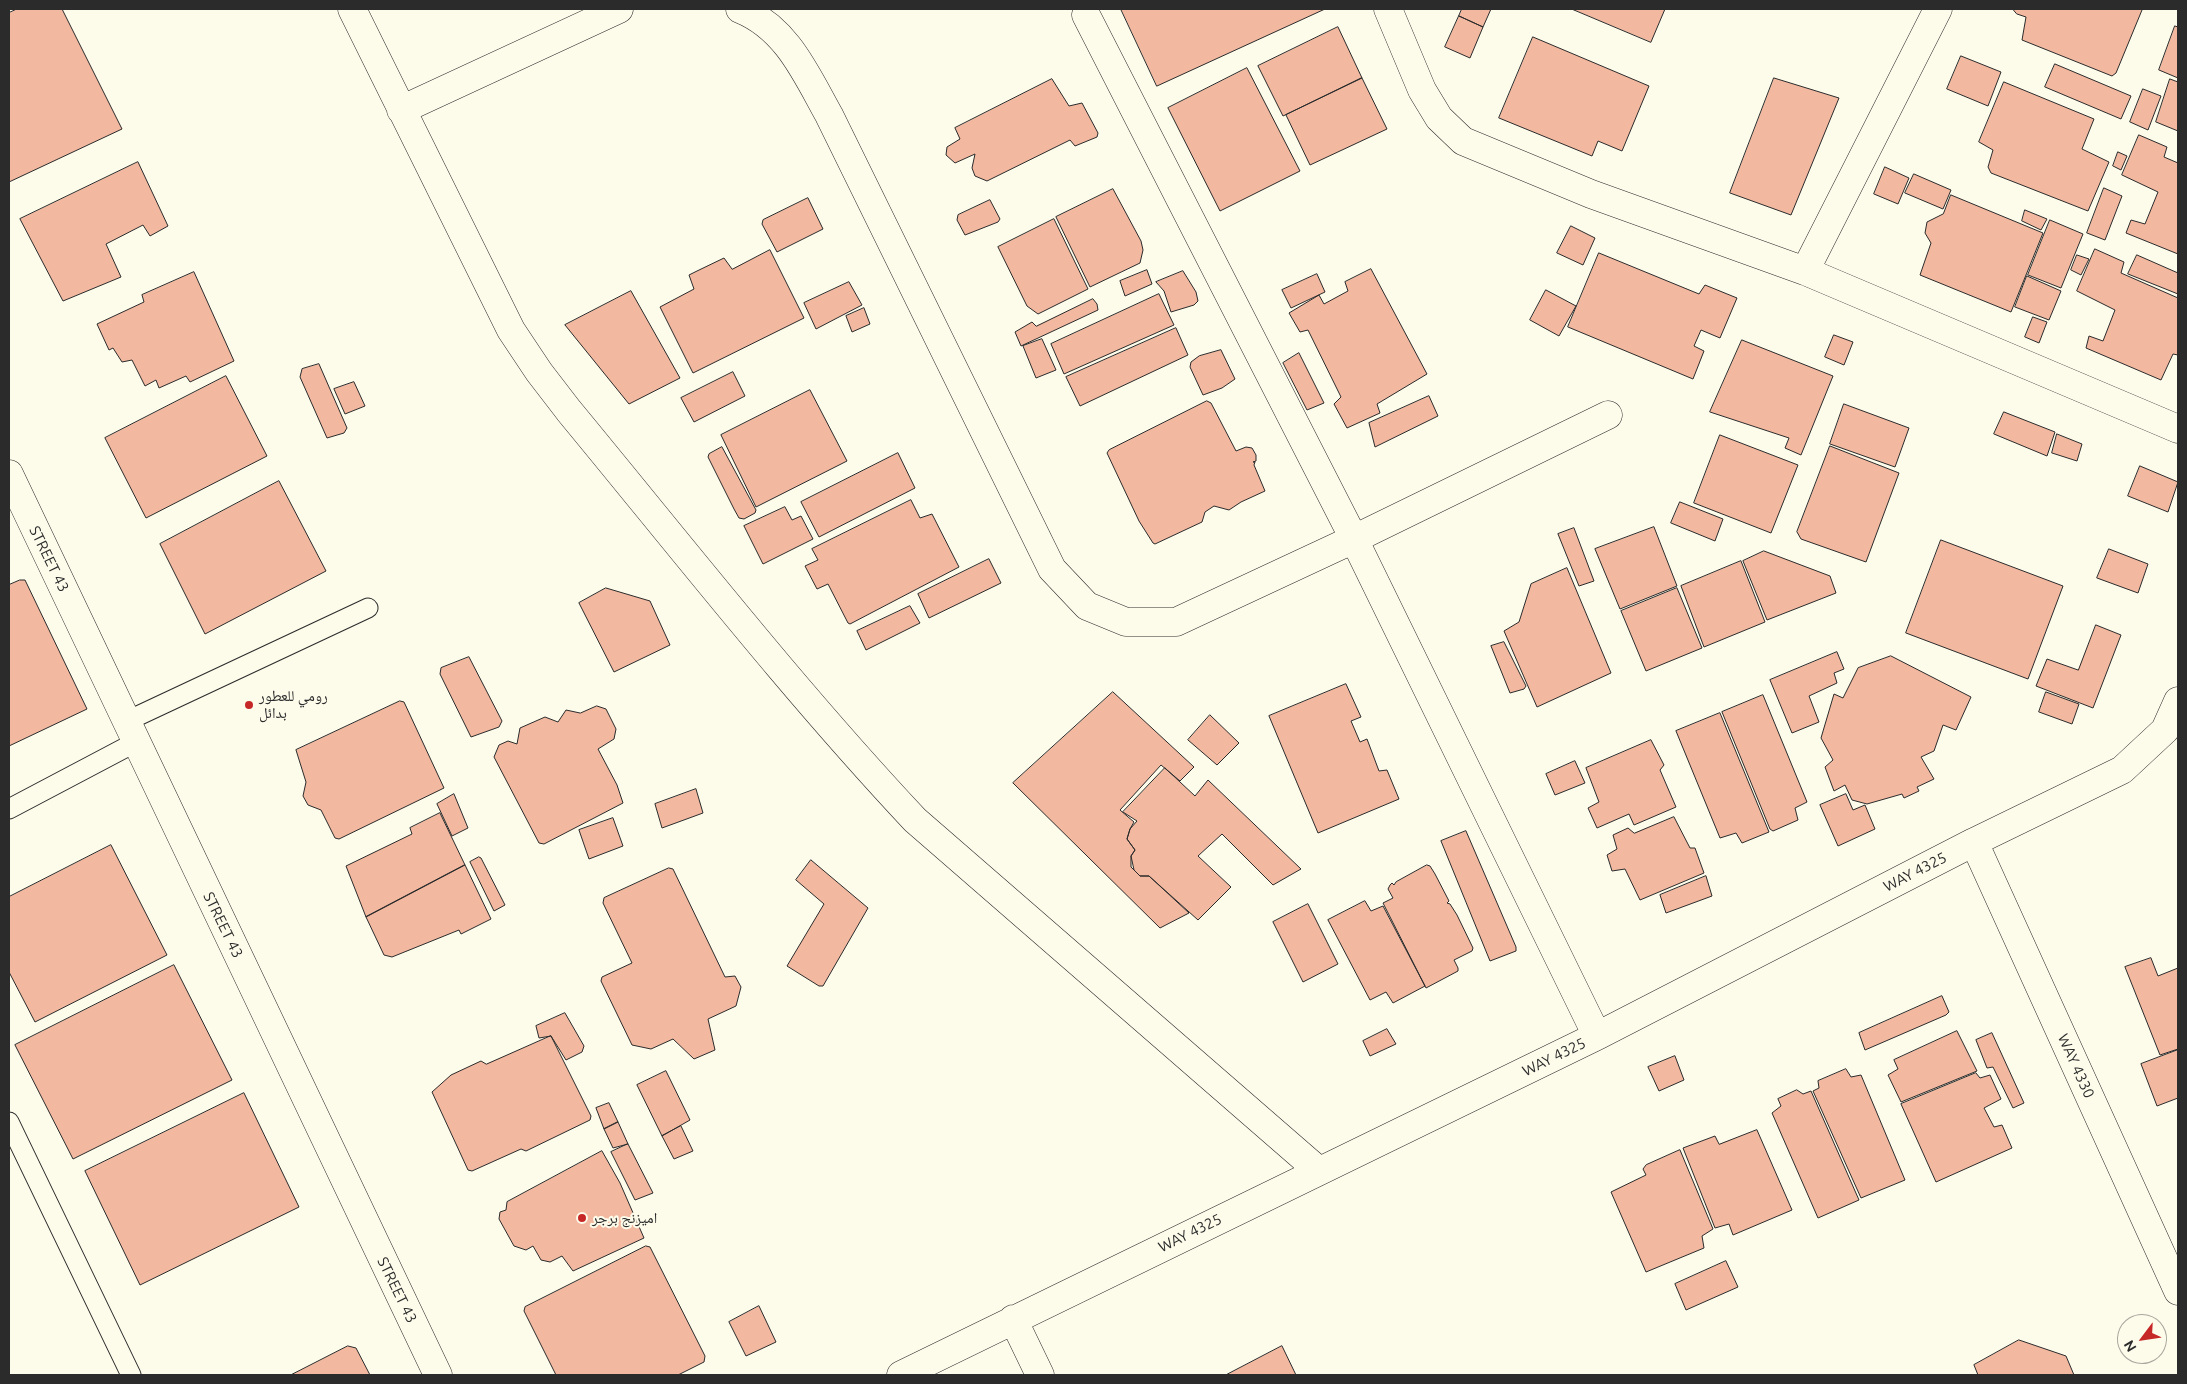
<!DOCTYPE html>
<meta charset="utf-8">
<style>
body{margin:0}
#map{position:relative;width:2187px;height:1384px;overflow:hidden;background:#fdfbea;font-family:Ubuntu,sans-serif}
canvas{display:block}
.frame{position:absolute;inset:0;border:10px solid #2b2b2b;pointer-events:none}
.north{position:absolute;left:2117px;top:1314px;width:50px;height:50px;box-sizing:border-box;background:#fdfbea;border:1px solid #a9a89e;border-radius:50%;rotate:239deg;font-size:14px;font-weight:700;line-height:20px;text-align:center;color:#2b2b2b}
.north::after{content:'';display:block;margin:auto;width:18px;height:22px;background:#c62828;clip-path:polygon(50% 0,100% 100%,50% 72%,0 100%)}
</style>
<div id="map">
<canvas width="2187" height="1384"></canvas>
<div class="frame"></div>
<div class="north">N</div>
</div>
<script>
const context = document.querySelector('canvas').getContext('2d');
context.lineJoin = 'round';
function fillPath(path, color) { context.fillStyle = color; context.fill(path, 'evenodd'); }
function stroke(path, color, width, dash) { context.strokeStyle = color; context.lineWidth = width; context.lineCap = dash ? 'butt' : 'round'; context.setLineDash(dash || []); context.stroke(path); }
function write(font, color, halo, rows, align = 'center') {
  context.font = font + ' Ubuntu,"Noto Naskh Arabic",sans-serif'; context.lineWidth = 4; context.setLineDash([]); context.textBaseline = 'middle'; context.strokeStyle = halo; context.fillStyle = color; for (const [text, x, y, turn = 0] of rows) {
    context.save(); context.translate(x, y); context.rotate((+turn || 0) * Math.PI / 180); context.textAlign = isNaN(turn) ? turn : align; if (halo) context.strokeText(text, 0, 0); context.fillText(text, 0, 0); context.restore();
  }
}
const building = new Path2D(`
 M17 9H62L122 129 9 182V13Z
 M1121 9H1325L1157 86Z
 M1462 9H1491L1483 27 1459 16Z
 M1572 9H1665L1651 42Z
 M2013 9H2142V10L2116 73 2112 76 2022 40 2026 17 2017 14Z
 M1459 16 1483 27 1470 58 1445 47Z
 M2175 26 2178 27V78L2159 70Z
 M1338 27 1362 78 1283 116 1258 66Z
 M1533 37 1649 86 1622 151 1598 141 1592 156 1499 118Z
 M1961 56 2001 72 1988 106 1947 89Z
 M2055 64 2131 96 2121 119 2045 87Z
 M1247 68 1300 171 1220 211 1168 108Z
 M1362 78 1387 129 1310 165 1286 115Z
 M1774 78 1839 98 1791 215 1730 193Z
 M1052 79 1069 106 1082 103 1098 133 1097 137 1075 146 1070 140 987 181 975 176 972 168 975 154 955 163 946 155 947 147 960 139 955 128Z
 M2170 79 2178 82V131L2156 122Z
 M2004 82 2094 119 2082 149 2109 162 2088 211 1991 173 1988 167 1993 150 1979 142Z
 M2143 89 2161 96 2148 130 2130 122Z
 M2139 135 2167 147 2164 157 2178 163V254L2126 233 2131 220 2145 224 2158 192 2122 175Z
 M2118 152 2127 156 2121 170 2113 166Z
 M138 162 168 226 150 236 143 225 106 244 121 277 63 301 20 219Z
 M1885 167 1909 178 1898 204 1874 194Z
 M1914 174 1951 190 1943 209 1905 193Z
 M2104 188 2122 196 2105 240 2087 233Z
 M1113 189 1141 241 1143 250 1140 263 1090 287 1056 217Z
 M1951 195 2043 233 2011 312 1920 275 1931 243 1925 233 1927 222 1943 214Z
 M808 198 823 229 777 252 762 224 763 220Z
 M990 200 1000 219 998 222 965 235 957 220 958 215Z
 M2025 210 2047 219 2041 230 2022 221Z
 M1054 219 1088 289 1038 314 1027 306 998 247Z
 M2050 220 2083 234 2061 288 2028 275Z
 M1571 226 1595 238 1583 265 1557 253Z
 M2095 249 2124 262 2121 273 2178 298V355L2173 354 2161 380 2086 348 2089 336 2103 341 2115 310 2077 291Z
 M770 250 804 318 693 373 660 307 694 289 689 275 697 271 724 258 732 269Z
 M1599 253 1699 294 1705 285 1737 298 1720 338 1701 330 1694 346 1704 351 1693 379 1568 327Z
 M2077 255 2089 259 2081 275 2071 270Z
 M2137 255 2178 273V294L2128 274Z
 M1371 269 1427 374 1377 404 1380 413 1347 428 1334 404 1341 397 1308 330 1300 332 1289 313 1319 295 1324 304 1348 291 1345 282Z
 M1147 270 1152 284 1125 296 1120 281Z
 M1183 271 1196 292 1198 301 1194 305 1171 312 1164 291 1156 282Z
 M194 272 234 361 190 382 186 376 159 388 156 380 145 386 132 360 122 362 113 348 109 350 97 324 144 302 142 295Z
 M1317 274 1325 292 1291 308 1282 290Z
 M2027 276 2061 291 2049 320 2015 307Z
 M849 282 862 305 816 329 804 303Z
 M1546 290 1576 306 1559 336 1530 320Z
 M631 291 680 378 629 404 565 325Z
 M1159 294 1174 325 1064 374 1051 344Z
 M1093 299 1097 304 1098 310 1021 346 1015 332 1032 322 1036 326Z
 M864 308 870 324 852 332 846 316Z
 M2033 317 2047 322 2039 343 2025 337Z
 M1176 328 1188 355 1080 406 1066 377Z
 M1834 335 1853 342 1844 365 1825 357Z
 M1042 339 1056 370 1036 378 1023 346Z
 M1742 340 1833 376 1801 455 1785 448 1789 438 1710 412Z
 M1221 350 1235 379 1222 388 1203 395 1190 367 1191 362 1199 356Z
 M1299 353 1324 403 1307 410 1283 363Z
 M319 364 347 428 344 433 327 438 300 377 302 369Z
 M733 372 745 396 694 422 681 398Z
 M226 376 267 456 146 518 105 438Z
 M354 382 365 406 345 414 334 389Z
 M810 390 847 461 756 507 721 435Z
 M1429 396 1438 416 1375 447 1369 423Z
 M1207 401 1211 403 1236 451 1246 447 1252 448 1256 455V461L1253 462H1255L1254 465 1265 491 1241 502 1229 510 1214 506 1205 512 1202 522 1155 544 1153 543 1139 521 1107 453 1109 450Z
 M1844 404 1909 428 1895 467 1830 444Z
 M2004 412 2055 432 2047 456 1994 434Z
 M2057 434 2082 444 2077 461 2052 453Z
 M1720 435 1798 465 1771 533 1694 503Z
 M1830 446 1899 473 1866 562 1801 539 1797 532Z
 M722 447 756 510 755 513 744 519 739 518 734 509 708 457 709 454Z
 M898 453 915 488 819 537 801 502Z
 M2140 466 2178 482 2168 512 2128 496Z
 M279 481 326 571 205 634 160 544Z
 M911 500 920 518 932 514 959 567 850 624 848 623 828 584 817 589 805 566 818 560 812 549Z
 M1680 502 1723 519 1715 541 1671 523Z
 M785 507 792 520 801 516 813 539 763 564 744 526Z
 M1654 527 1677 586 1620 609 1595 549Z
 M1574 528 1594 581 1579 586 1558 534Z
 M1941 540 2063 586 2028 679 1906 633Z
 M2109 549 2148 564 2138 593 2097 578Z
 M1764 551 1830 576 1836 593 1767 620 1743 561Z
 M989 559 1001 583 929 618 918 594Z
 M1741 561 1765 622 1704 647 1681 586Z
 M1567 568 1611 673 1537 707 1504 631 1519 622 1531 584Z
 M20 580H25L87 709 9 746V585Z
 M606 588 650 601 670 645 614 672 579 603Z
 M1677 588 1702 648 1646 671 1621 611Z
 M910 606 920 623 866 650 857 631Z
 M2096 625 2121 635 2093 708 2036 686 2047 659 2078 670Z
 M1504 642 1526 686 1524 689 1510 693 1491 646Z
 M1837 652 1844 669 1834 673 1837 683 1809 696 1819 722 1792 733 1770 680Z
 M1891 656 1971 697 1956 730 1943 725 1934 751 1921 757 1934 779 1917 787 1919 791 1904 798 1902 794 1867 804 1852 800 1845 785 1834 791 1825 767 1833 760 1821 738 1834 694 1843 698 1858 668Z
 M469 657 502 721 499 727 471 737 440 674 441 668Z
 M1346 684 1361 717 1351 721 1360 742 1367 739 1379 771 1387 770 1399 799 1318 833 1269 716Z
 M1113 692 1194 767 1180 781 1161 765 1120 810 1134 822 1130 829 1127 839 1135 850 1131 856V867L1140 876H1149L1189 913 1160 928 1013 783Z
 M2046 692 2079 704 2072 724 2039 712Z
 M1763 695 1807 802 1795 808 1798 820 1773 831 1770 829 1722 712Z
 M400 701 404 702 444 788 339 839 335 838 321 810 308 805 303 796 306 782 296 750Z
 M597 706 606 709 616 729 614 739 598 749 617 785 623 803 544 844 539 843 494 757 499 745 508 741 517 744 520 728 545 717 558 722 566 710 580 713Z
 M1720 713 1769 832 1742 843 1736 833 1720 838 1676 731Z
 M1210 715 1239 743 1217 765 1188 740Z
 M1651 740 1664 765 1660 770 1676 807 1634 825 1629 814 1597 828 1588 808 1599 802 1586 768Z
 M1575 761 1585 783 1555 795 1546 774Z
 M1165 768 1195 796 1208 780 1301 869 1273 885 1222 834 1198 856 1231 887 1198 920 1149 876H1140L1134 870 1131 856 1135 850 1127 839 1130 829 1137 821 1123 812Z
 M696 789 703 813 662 828 655 804Z
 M454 794 468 828 452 836 437 804Z
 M1846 794 1853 810 1865 805 1875 829 1838 846 1820 805Z
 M440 813 465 865 366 917 346 866 412 834 410 828Z
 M1674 817 1690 848H1695L1704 873 1640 900 1625 869 1612 871 1607 855 1617 849 1613 835 1628 828 1634 833Z
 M613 818 623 846 589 859 579 830Z
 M1466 831 1516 947V951L1490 961 1441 841Z
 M111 845 167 955 35 1022 9 972V897Z
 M479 857 481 858 505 905 494 911 470 862Z
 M811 860 868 908 823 986H819L787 966 824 904 796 880Z
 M465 865 491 919 461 934 459 930 392 957 384 955 366 917Z
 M1427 865 1430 866 1435 874 1449 901 1447 903 1450 904 1457 915 1473 948 1472 951 1454 960 1458 968V971L1426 988 1383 903 1393 898 1388 889 1390 885 1392 883 1394 885 1396 882Z
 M669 868 673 869 725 977 735 976 741 987 736 1006 708 1019 715 1050 694 1059 673 1039 651 1049 632 1045 601 981 602 977 632 963 603 903 604 898Z
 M1706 876 1712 896 1666 913 1660 895Z
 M1365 901 1371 911 1383 906 1425 986 1393 1003 1386 992 1370 1000 1328 920Z
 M1308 904 1338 964 1303 982 1273 922Z
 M2151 958 2158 976 2178 968V1049L2160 1055 2125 967Z
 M174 965 232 1080 73 1159 15 1045Z
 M1942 996 1949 1012 1946 1015 1865 1050 1859 1033Z
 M565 1013 584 1046 582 1052 566 1060 551 1036 539 1038 536 1026Z
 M1387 1029 1396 1044 1370 1056 1363 1041Z
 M1957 1031 1977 1071 1901 1102 1888 1075 1898 1069 1894 1060Z
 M1992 1033 2024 1103 2013 1108 1993 1067 1987 1068 1976 1040Z
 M551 1036 591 1116 590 1120 526 1151 521 1149 472 1171 468 1170 432 1092 451 1075 481 1061 486 1064Z
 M2178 1050V1098L2157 1106 2141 1064Z
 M1675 1056 1684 1080 1659 1091 1648 1067Z
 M1846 1069 1851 1077 1861 1075 1905 1180 1861 1198 1813 1091 1819 1088 1818 1081Z
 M666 1071 690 1120 662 1136 637 1085Z
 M1976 1073 1980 1078 1990 1075 2001 1099 1984 1108 1994 1127 2002 1125 2012 1148 1936 1182 1901 1104Z
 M1797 1090 1803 1094 1811 1091 1859 1200 1818 1218 1772 1113 1781 1106 1778 1099Z
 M244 1093 299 1207 140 1285 85 1171Z
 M609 1103 618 1122 604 1129 596 1108Z
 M618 1122 628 1144 613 1148 604 1129Z
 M681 1126 693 1151 674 1159 662 1136Z
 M1757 1130 1792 1210 1733 1235 1729 1224 1715 1228 1683 1148 1715 1136 1719 1144Z
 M628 1144 653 1193 635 1200 611 1152Z
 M1680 1150 1713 1229 1702 1236 1704 1248 1646 1272 1611 1192 1646 1175 1643 1169 1646 1165Z
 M602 1151 620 1183 644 1238 573 1271 562 1256 550 1262 541 1260 533 1246 526 1250 514 1246 499 1219 500 1212 506 1210 507 1202Z
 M646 1246 650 1247 705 1356 704 1362 678 1375H556L524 1311 525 1307Z
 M1726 1261 1738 1287 1686 1310 1675 1284Z
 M759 1306 776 1342 746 1356 729 1322Z
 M2019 1340 2066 1356 2074 1375H1978L1974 1365Z
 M348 1346 356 1348 370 1375H291Z
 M1282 1346 1296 1375H1226Z`);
fillPath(building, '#f2b8a0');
stroke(building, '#2b2b2b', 1);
const lane = new Path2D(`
 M127 721 368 608
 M9 809 136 742
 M9 1122 131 1375`);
const street = new Path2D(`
 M352 9 511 330 539 372 569 411C683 549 793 690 915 820L1319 1171
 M740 9C787 28 806 74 829 115L1052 569 1087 606 1126 622H1176L1354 539 1608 415
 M1388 9 1422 90 1439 118 1463 141 1591 194 1805 271 2178 429
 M1086 15 1354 539 1597 1036
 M401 110 619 9
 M1805 271 1938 9
 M1974 842 2178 1291
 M1013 1319 1040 1375
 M901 1375 1597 1036 1974 842 2122 770 2165 730 2178 701`);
const secondary = new Path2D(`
 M9 474 438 1375`);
stroke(lane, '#2b2b2b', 21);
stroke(street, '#2b2b2b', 29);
stroke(secondary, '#2b2b2b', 29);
stroke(lane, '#fdfbea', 19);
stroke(street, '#fdfbea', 28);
stroke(secondary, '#fdfbea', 28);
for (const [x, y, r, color] of [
 [249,705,5,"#c62828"],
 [582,1218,5,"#c62828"]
]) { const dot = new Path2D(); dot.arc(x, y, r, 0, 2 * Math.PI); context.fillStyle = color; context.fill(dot); stroke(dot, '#fdfbea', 2); }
write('15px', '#2b2b2b', '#fdfbea', [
 ["STREET 43",49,559,64],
 ["WAY 4325",1915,872,-27],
 ["STREET 43",223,925,64],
 ["WAY 4325",1554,1057,-26],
 ["WAY 4330",2076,1066,66],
 ["WAY 4325",1190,1233,-26],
 ["STREET 43",397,1290,64]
]);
write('15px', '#2b2b2b', '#fdfbea', [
 ["رومي للعطور",259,696],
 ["بدائل",259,713],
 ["اميزنج برجر",592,1218]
], 'left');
</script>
